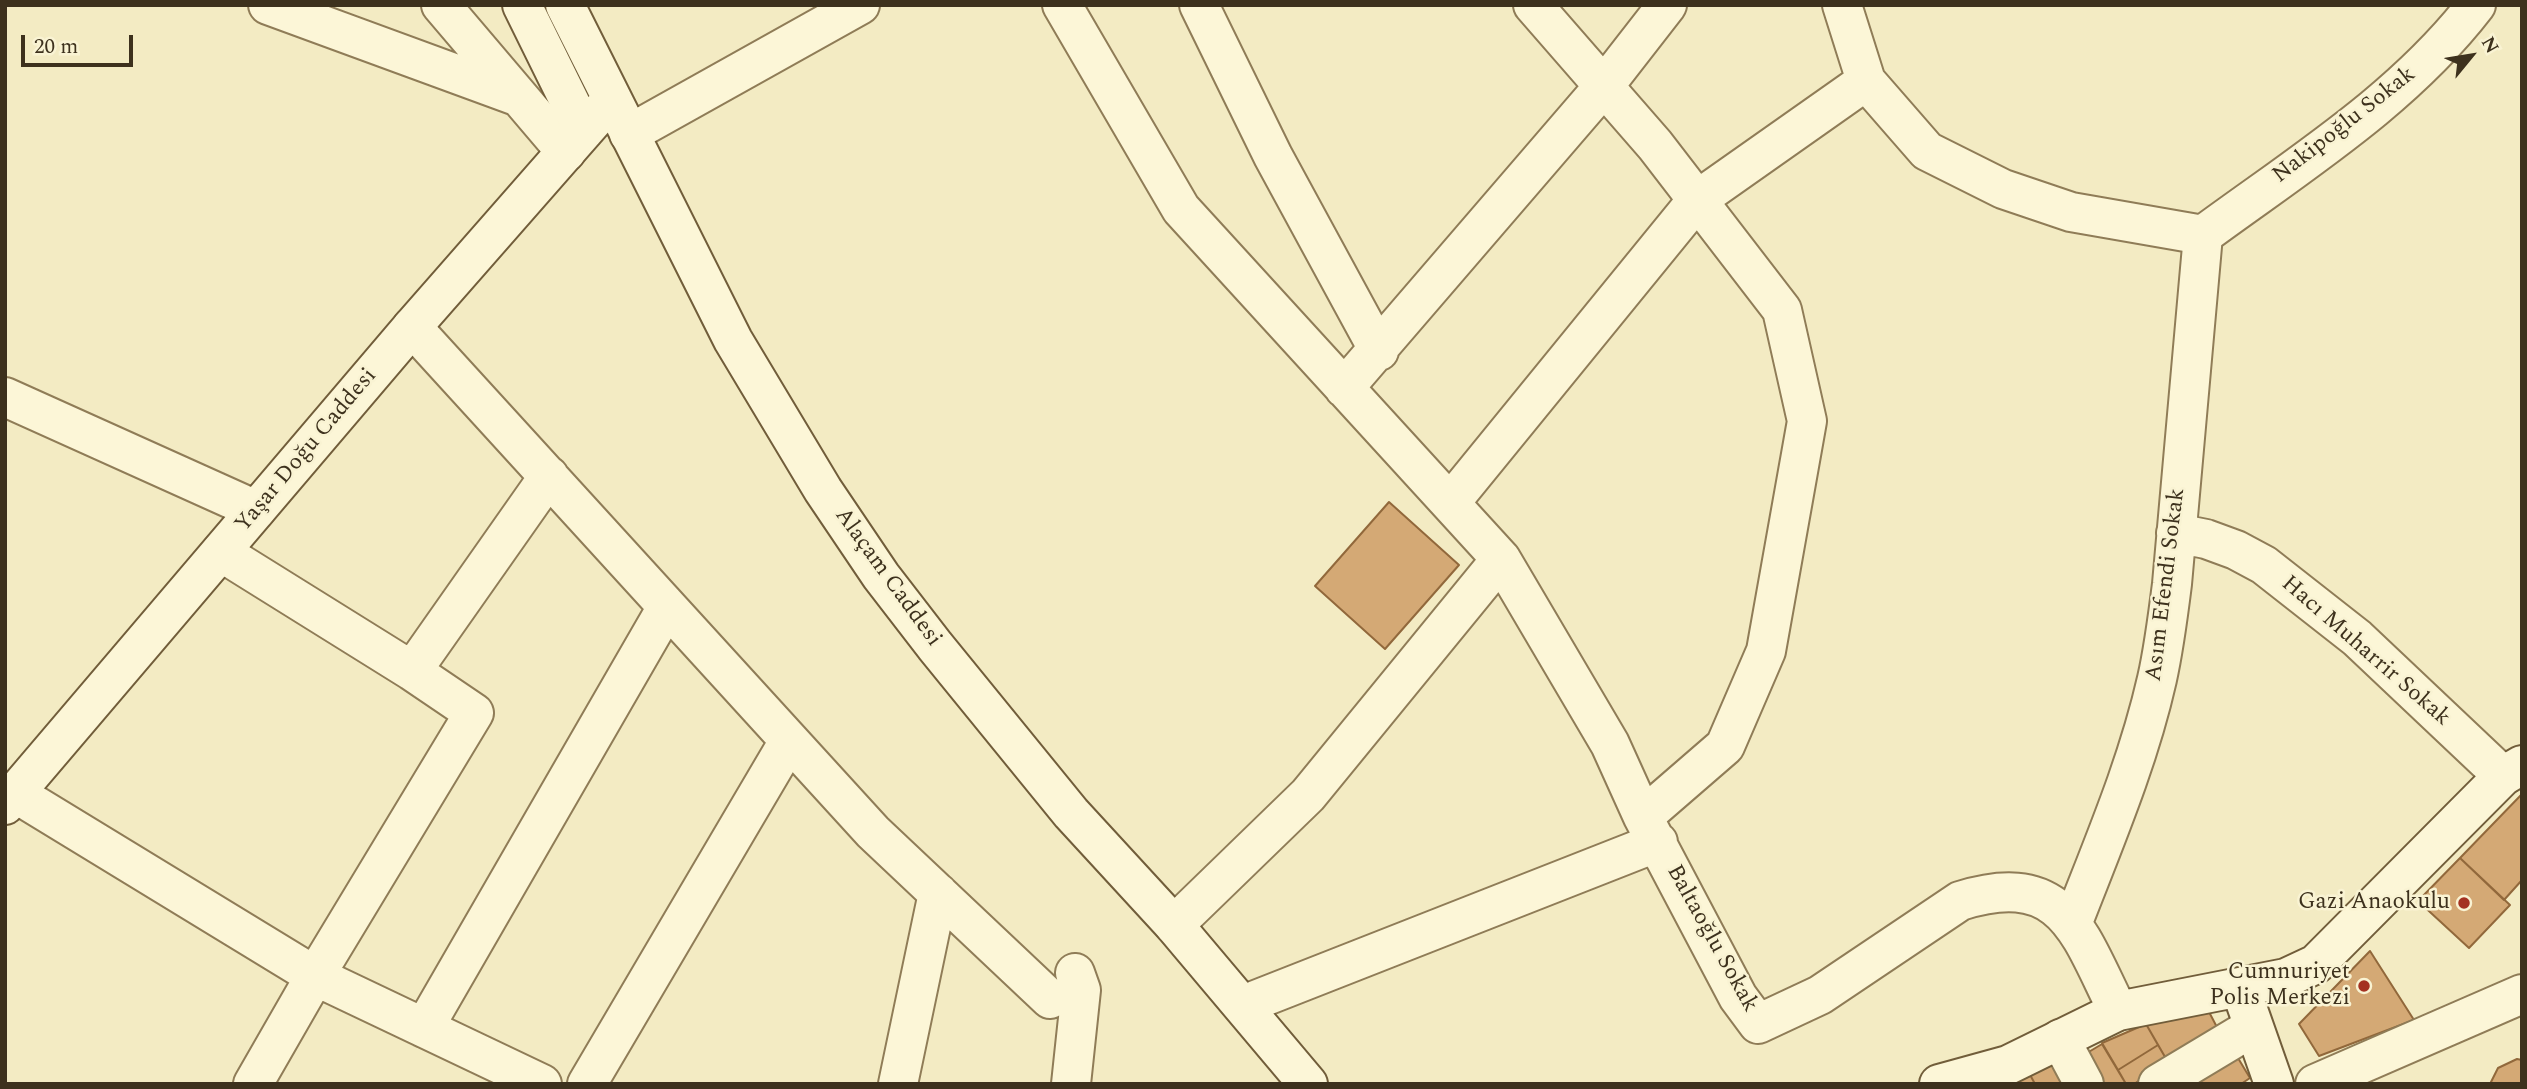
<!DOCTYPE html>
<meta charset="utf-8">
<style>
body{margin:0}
#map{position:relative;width:2527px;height:1089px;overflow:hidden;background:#f3ebc3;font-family:Spectral,serif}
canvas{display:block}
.frame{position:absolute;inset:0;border:7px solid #3d311d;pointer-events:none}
.north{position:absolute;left:2436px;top:21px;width:70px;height:70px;-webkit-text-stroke:5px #f9f3d3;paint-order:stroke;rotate:60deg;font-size:19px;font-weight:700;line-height:28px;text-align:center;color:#3d311d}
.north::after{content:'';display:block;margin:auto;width:24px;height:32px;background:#3d311d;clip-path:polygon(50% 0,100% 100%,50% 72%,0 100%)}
.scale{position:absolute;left:21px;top:35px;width:112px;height:32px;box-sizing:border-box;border:4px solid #3d311d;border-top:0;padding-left:9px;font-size:21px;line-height:24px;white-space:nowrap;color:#3d311d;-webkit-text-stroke:5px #f9f3d3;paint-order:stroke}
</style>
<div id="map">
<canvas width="2527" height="1089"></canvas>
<div class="frame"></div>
<div class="north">N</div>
<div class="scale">20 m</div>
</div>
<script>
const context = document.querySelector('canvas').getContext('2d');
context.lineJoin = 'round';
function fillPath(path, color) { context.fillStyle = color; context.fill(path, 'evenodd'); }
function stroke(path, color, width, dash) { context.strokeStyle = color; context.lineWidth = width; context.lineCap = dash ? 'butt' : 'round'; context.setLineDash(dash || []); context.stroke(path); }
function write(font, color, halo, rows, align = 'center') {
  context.font = font + ' Spectral,serif'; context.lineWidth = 5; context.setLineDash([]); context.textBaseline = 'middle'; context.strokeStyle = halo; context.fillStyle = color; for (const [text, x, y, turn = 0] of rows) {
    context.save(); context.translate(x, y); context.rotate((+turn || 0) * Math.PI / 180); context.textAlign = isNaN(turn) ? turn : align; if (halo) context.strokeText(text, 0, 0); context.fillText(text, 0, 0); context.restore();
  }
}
const building = new Path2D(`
 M1389 502 1459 565 1385 649 1315 586Z
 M2522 794V880L2504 900 2460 858Z
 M2460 858 2510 905 2469 948 2418 901Z
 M2370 951 2414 1020 2319 1056 2299 1024Z
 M2208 1010 2220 1033 2168 1062 2146 1024Z
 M2146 1024 2158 1045 2118 1070 2102 1043Z
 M2102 1044 2126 1084H2092L2077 1059Z
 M2158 1045 2168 1062 2134 1084H2126L2118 1070Z
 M2232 1048 2250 1078 2241 1084H2171Z
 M2059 1053 2077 1084H2035L2028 1071Z
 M2517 1059 2522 1060V1084H2490L2498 1068Z
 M2028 1071 2035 1084H2011Z`);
fillPath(building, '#d4a975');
stroke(building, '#91683b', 2);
const street = new Path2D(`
 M268 5 519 97
 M441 5 566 152
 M1062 5 1181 209 1501 559 1610 744 1643 817 1738 997 1758 1024 1820 995 1960 901C2065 868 2079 934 2118 1011
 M1199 5 1273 156 1379 351
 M1533 5 1655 145 1782 310 1807 421 1766 651 1725 746 1643 817
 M1842 5 1866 81 1927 151 2003 189 2071 212 2203 235
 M629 134 860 5
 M2203 235C2298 165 2403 100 2476 5
 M412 327 873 832 1050 999
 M1344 388 1604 86 1667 5
 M5 397 256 510
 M1450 503 1697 200 1866 81
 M2176 533 2206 539 2236 550 2264 565 2357 638 2503 776
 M221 552 412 671 474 713 315 976 253 1084
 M412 671 549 476
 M15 793 315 976 542 1084
 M2073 922C2104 842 2138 763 2157 679 2164 648 2168 616 2172 584L2203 235
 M1174 925 1308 795 1501 559
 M1243 1005 1658 842
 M424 1028 667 607
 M2060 1039 2084 1084
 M587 1084 789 741
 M898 1084 938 893
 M1071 1084 1081 990 1075 973
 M2158 1084 2253 1027
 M2315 1084 2522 994`);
const secondary = new Path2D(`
 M522 5 584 131
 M565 5 733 340 823 490 881 576 935 646 1071 813 1174 925 1308 1084
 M5 805 412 327 612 99
 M2240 987 2274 1084
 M1939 1084 2008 1065 2118 1011 2286 978 2316 964 2503 776 2522 765`);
stroke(street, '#8f7c57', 42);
stroke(secondary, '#715d3a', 42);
stroke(street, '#fcf6d7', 38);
stroke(secondary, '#fcf6d7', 38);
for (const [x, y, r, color] of [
 [2464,903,7,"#a43121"],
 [2364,986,7,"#a43121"]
]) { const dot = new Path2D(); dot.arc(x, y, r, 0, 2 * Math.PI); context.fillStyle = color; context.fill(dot); stroke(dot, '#f9f3d3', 2.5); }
write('23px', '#3d311d', '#f9f3d3', [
 ["Nakipoğlu Sokak",2345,126,-38],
 ["Yaşar Doğu Caddesi",307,451,-50],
 ["Alaçam Caddesi",887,578,54],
 ["Asım Efendi Sokak",2167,585,-83],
 ["Hacı Muharrir Sokak",2365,652,41],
 ["Baltaoğlu Sokak",1711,939,61]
]);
write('23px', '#3d311d', '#f9f3d3', [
 ["Gazi Anaokulu",2450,903],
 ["Cumnuriyet",2350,973],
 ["Polis Merkezi",2350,999]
], 'right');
</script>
